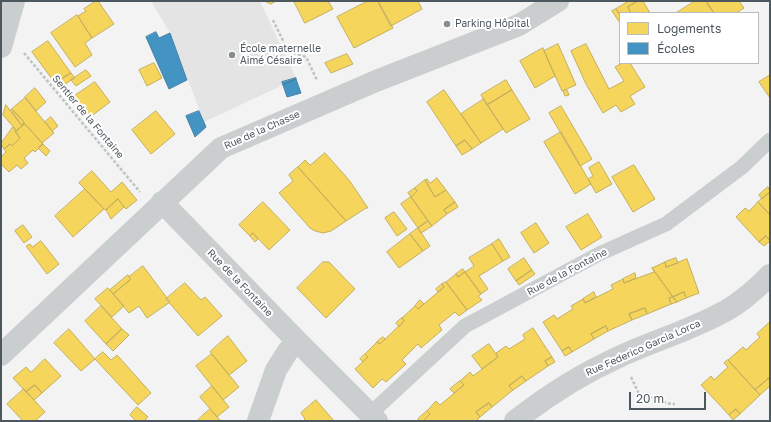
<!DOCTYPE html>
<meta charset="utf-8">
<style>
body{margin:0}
#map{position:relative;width:771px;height:422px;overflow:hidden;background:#f3f3f3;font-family:"Golos Text",sans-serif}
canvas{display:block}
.frame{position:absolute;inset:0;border:2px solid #4c575e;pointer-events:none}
.legend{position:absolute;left:619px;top:12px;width:140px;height:52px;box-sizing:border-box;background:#fff;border:1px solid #b7bcbf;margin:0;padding:5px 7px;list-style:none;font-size:12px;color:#4c575e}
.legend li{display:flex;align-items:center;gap:8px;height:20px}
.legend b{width:20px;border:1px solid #b7bcbf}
.scale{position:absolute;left:629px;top:392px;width:77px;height:18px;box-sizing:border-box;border:2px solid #4c575e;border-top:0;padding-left:5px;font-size:12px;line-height:14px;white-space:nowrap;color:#4c575e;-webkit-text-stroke:3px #fff;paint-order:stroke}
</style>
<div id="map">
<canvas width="771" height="422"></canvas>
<div class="frame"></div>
<ul class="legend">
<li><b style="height:11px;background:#f6d55c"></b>Logements</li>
<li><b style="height:11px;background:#4393c3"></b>Écoles</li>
</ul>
<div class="scale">20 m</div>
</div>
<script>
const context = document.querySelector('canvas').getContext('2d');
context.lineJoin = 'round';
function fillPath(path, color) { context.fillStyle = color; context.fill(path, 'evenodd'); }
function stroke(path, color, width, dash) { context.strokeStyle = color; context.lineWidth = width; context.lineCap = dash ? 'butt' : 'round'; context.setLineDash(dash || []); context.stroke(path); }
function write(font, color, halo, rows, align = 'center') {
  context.font = font + ' "Golos Text",sans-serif'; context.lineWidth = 4; context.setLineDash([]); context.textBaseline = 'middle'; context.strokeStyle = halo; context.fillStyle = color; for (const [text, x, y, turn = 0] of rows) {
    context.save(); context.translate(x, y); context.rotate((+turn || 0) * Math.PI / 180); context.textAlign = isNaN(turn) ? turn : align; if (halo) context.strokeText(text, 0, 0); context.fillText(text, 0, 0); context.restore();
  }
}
fillPath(new Path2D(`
 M151 1H260L296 78 282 82 283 85 204 122 170 33Z`), '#e5e4e5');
const homes = new Path2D(`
 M96 1H98L114 24 92 38 78 16 86 11 84 9Z
 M265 1H276L271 4Z
 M294 1H328L333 9 305 23Z
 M368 1H378L393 28 354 48 337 17Z
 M378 1H418L422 9 391 26Z
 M629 1H638L628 7 631 13H620V15L616 9Z
 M638 1H643L650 13H631L628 7Z
 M695 1H706L714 13H676Z
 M706 1H739L744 8 736 13H714Z
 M616 9 620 15V23L612 11Z
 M77 15 92 38 85 43 92 55 75 67 51 33Z
 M48 41 71 73 55 83 32 52Z
 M558 44 576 85 562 91 544 51Z
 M586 44 609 89 624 81 615 67 622 63H630L645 87 630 96 635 104 621 112 616 105 603 113 586 84 571 51Z
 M543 48 555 76 535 88 520 61Z
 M347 54 353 64 331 73 325 63Z
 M154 63 162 78 147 86 139 70Z
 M86 70 91 76 76 86 71 80Z
 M71 73 75 78 71 80 60 88 55 83Z
 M770 75V98L759 82Z
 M506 80 512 90 487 105 481 95Z
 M95 82 110 102 89 118 73 97Z
 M35 88 46 102 36 111 25 97Z
 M444 90 481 143 472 149 465 140 456 146 427 102Z
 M512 90 530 119 506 133 487 105Z
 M567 90 569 95 565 96 563 91Z
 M25 98 54 133 42 143 25 124 22 126 24 122 12 109Z
 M484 99 503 129 481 143 461 114Z
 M6 105 22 126 17 131 3 115Z
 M561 106 592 159 580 166 549 113Z
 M12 109 24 122 22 126 11 110Z
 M156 111 175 134 151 154 132 130Z
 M51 117 58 126 52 131 45 122Z
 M25 124 43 144 35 152 33 150 24 158 28 163 21 169 17 165 9 172 1 164V157L6 152 4 149 10 144 12 146 20 138 15 132Z
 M13 127 20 138 12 146 10 144 4 149 1 144Z
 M561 132 591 184 575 194 544 142Z
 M465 140 472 149 462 155 456 146Z
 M43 144 50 151 46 156 38 148Z
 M325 153 349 180 368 208H366L346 221 298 167 305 160 310 165Z
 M599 162 612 184 596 193 588 179 593 176 589 168Z
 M634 165 655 199 633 212 612 177Z
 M298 167 346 221 331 231 323 233 315 231 310 228 279 193 293 181 289 175Z
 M92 171 111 192 122 182 137 200 126 209 118 199 106 210 104 209 79 183Z
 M437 178 446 190 435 197 425 180 427 179 430 183Z
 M425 180 435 197 446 190 455 202 444 210 447 214 432 226 411 197 417 191 415 188Z
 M768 187 770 192 762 199 759 195Z
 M415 188 417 191 411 197 408 193Z
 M85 189 104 209 73 237 55 216Z
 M770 192V215L758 202Z
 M411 197 428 221 418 228 401 204Z
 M118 199 124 207 111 219 106 210Z
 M263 202 290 230 269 250 253 233 250 236 239 225Z
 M455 202 458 207 447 214 444 210Z
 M758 202 770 215V240L766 236 759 242 736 217 745 208 749 211Z
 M394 212 407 229 397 236 385 218Z
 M588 214 602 237 581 250 566 227Z
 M428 221 432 226 421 233 418 228Z
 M536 223 549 243 534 253 521 233Z
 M23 225 32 237 24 243 15 231Z
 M418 228 430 246 423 251 410 234Z
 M253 233 258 239 255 242 250 236Z
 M410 234 423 251 399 268 387 252Z
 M766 236 770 241 764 246 759 242Z
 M499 239 510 257 503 261 492 244Z
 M41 241 59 264 47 274 26 246 30 244 32 247Z
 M492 244 503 261 479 276 488 289 481 294 465 272 474 266 469 258Z
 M524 258 532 270 516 281 508 269Z
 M676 258 678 263 666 267 665 262Z
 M687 259 699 293 686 298 684 292 673 297 652 268 665 262 666 267Z
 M323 262H329L355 289 326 318 297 288Z
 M143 266 170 302 147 318 139 306 129 313 113 294 131 279 129 277Z
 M652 268 673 297 669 298 671 304 647 314 645 308 629 314 632 320 608 331 606 326 591 334 594 339 572 352 569 347 562 351 543 322 554 315 557 319 573 309 571 306 583 299 585 303 613 289 611 285 623 279 624 283 654 272Z
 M463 269 465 272 458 277 456 274Z
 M532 270 535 274 519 285 516 281Z
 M465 272 481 294 478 296 482 300 467 310 446 282 456 274 458 277Z
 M635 273 636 278 624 283 623 279Z
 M128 275 131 279 113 294 110 290Z
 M446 282 467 310 459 316 455 312 439 325 442 330 421 348 418 344 402 360 406 364 386 382 382 379 373 388 355 369 368 357 365 354 377 342 380 344 404 321 402 318 415 306 418 309 444 287 442 284Z
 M185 283 201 300 205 297 222 316 198 336 166 299Z
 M442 284 444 287 438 292 436 289Z
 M108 288 124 306 112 317 95 299Z
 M594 292 596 297 585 303 583 299Z
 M684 292 686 298 677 302 673 297Z
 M673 297 677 302 671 304 669 298Z
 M420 300 424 304 418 309 415 306Z
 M101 306 122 329 106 344 85 321Z
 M645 308 647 314 632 320 629 314Z
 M402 318 404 321 399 327 396 323Z
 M770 322V379L769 378 755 390 728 360 743 347 746 350 760 337 757 334Z
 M606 326 608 331 594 339 591 334Z
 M533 328 552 357 545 361 548 366 526 381 522 376 509 386 513 390 492 407 489 403 476 412 480 417 476 421H423L430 414 427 411 436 401 440 405 464 385 460 381 470 372 473 376 498 357 496 353 506 346 509 349 525 339 523 335Z
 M69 329 95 359 81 371 54 343Z
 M122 329 129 335 113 351 106 344Z
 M228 336 247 361 229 375 210 352Z
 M383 337 385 339 380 344 377 342Z
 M489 344 498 357 482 369 472 356Z
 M569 347 572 352 565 356 562 351Z
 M103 352 111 360 117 355 151 393 138 405 95 359Z
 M212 354 239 387 223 400 196 366Z
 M365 354 368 357 363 362 360 359Z
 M552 357 555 362 548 366 545 361Z
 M45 359 61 376 42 393 35 385 26 392 13 378 26 367 31 372Z
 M728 360 760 395 740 414 736 409 729 415 701 385 711 376 714 380 728 367 724 363Z
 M522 376 526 381 513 390 509 386Z
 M769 378 770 386 760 395 755 390Z
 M460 381 464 385 454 393 450 389Z
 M35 385 42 393 34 400 26 392Z
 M212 386 229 407 217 417 200 397Z
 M24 389 45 412 35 421H23L7 404Z
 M316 400 334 421H303L305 419 301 413Z
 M489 403 492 407 480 417 476 412Z
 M137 407 148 417 144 421H136L130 415Z
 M210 409 221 421H199L198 420Z
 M736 409 740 414 733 420 729 415Z
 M427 411 430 414 423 421H420L418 419Z`);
fillPath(homes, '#f6d55c');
stroke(homes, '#c3af5d', 1);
const schools = new Path2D(`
 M156 32 159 38 170 33 187 80 169 89 146 37Z
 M296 78V79L283 85 282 82Z
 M296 79 301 93 287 97 283 85Z
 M199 111 206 127 195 137 186 116Z`);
fillPath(schools, '#4393c3');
stroke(schools, '#4681a5', 1);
stroke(new Path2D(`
 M273 20 288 51 306 57 317 80
 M24 53 140 192
 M631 377 640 396C655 396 662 404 675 404`), '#bbc5c1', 2.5, [3, 2]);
stroke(new Path2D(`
 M370 414 465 326 599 254 666 224 742 167 770 140`), '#cbcecf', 15);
stroke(new Path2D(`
 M1 47 14 1
 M162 202 297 341 377 421
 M1 355 221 148 376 81 519 25 558 1
 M258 421 276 370 288 351 297 341
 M515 421C548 395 583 373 621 356 656 340 694 329 727 310 743 301 757 288 770 275`), '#cbcecf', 22);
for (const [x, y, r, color] of [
 [447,24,4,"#868e92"],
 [232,55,4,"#868e92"]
]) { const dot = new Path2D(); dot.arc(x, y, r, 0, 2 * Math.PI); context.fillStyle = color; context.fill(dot); stroke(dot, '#fff', 1.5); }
write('10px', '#4c575e', '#fff', [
 ["Parking Hôpital",455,24],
 ["École maternelle",240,49],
 ["Aimé Césaire",240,61]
], 'left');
write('10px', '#4c575e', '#fff', [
 ["Sentier de la Fontaine",88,117,50],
 ["Rue de la Chasse",262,130,-24],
 ["Rue de la Fontaine",567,272,-28],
 ["Rue de la Fontaine",240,283,46],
 ["Rue Federico Garcia Lorca",643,348,-24]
]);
</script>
